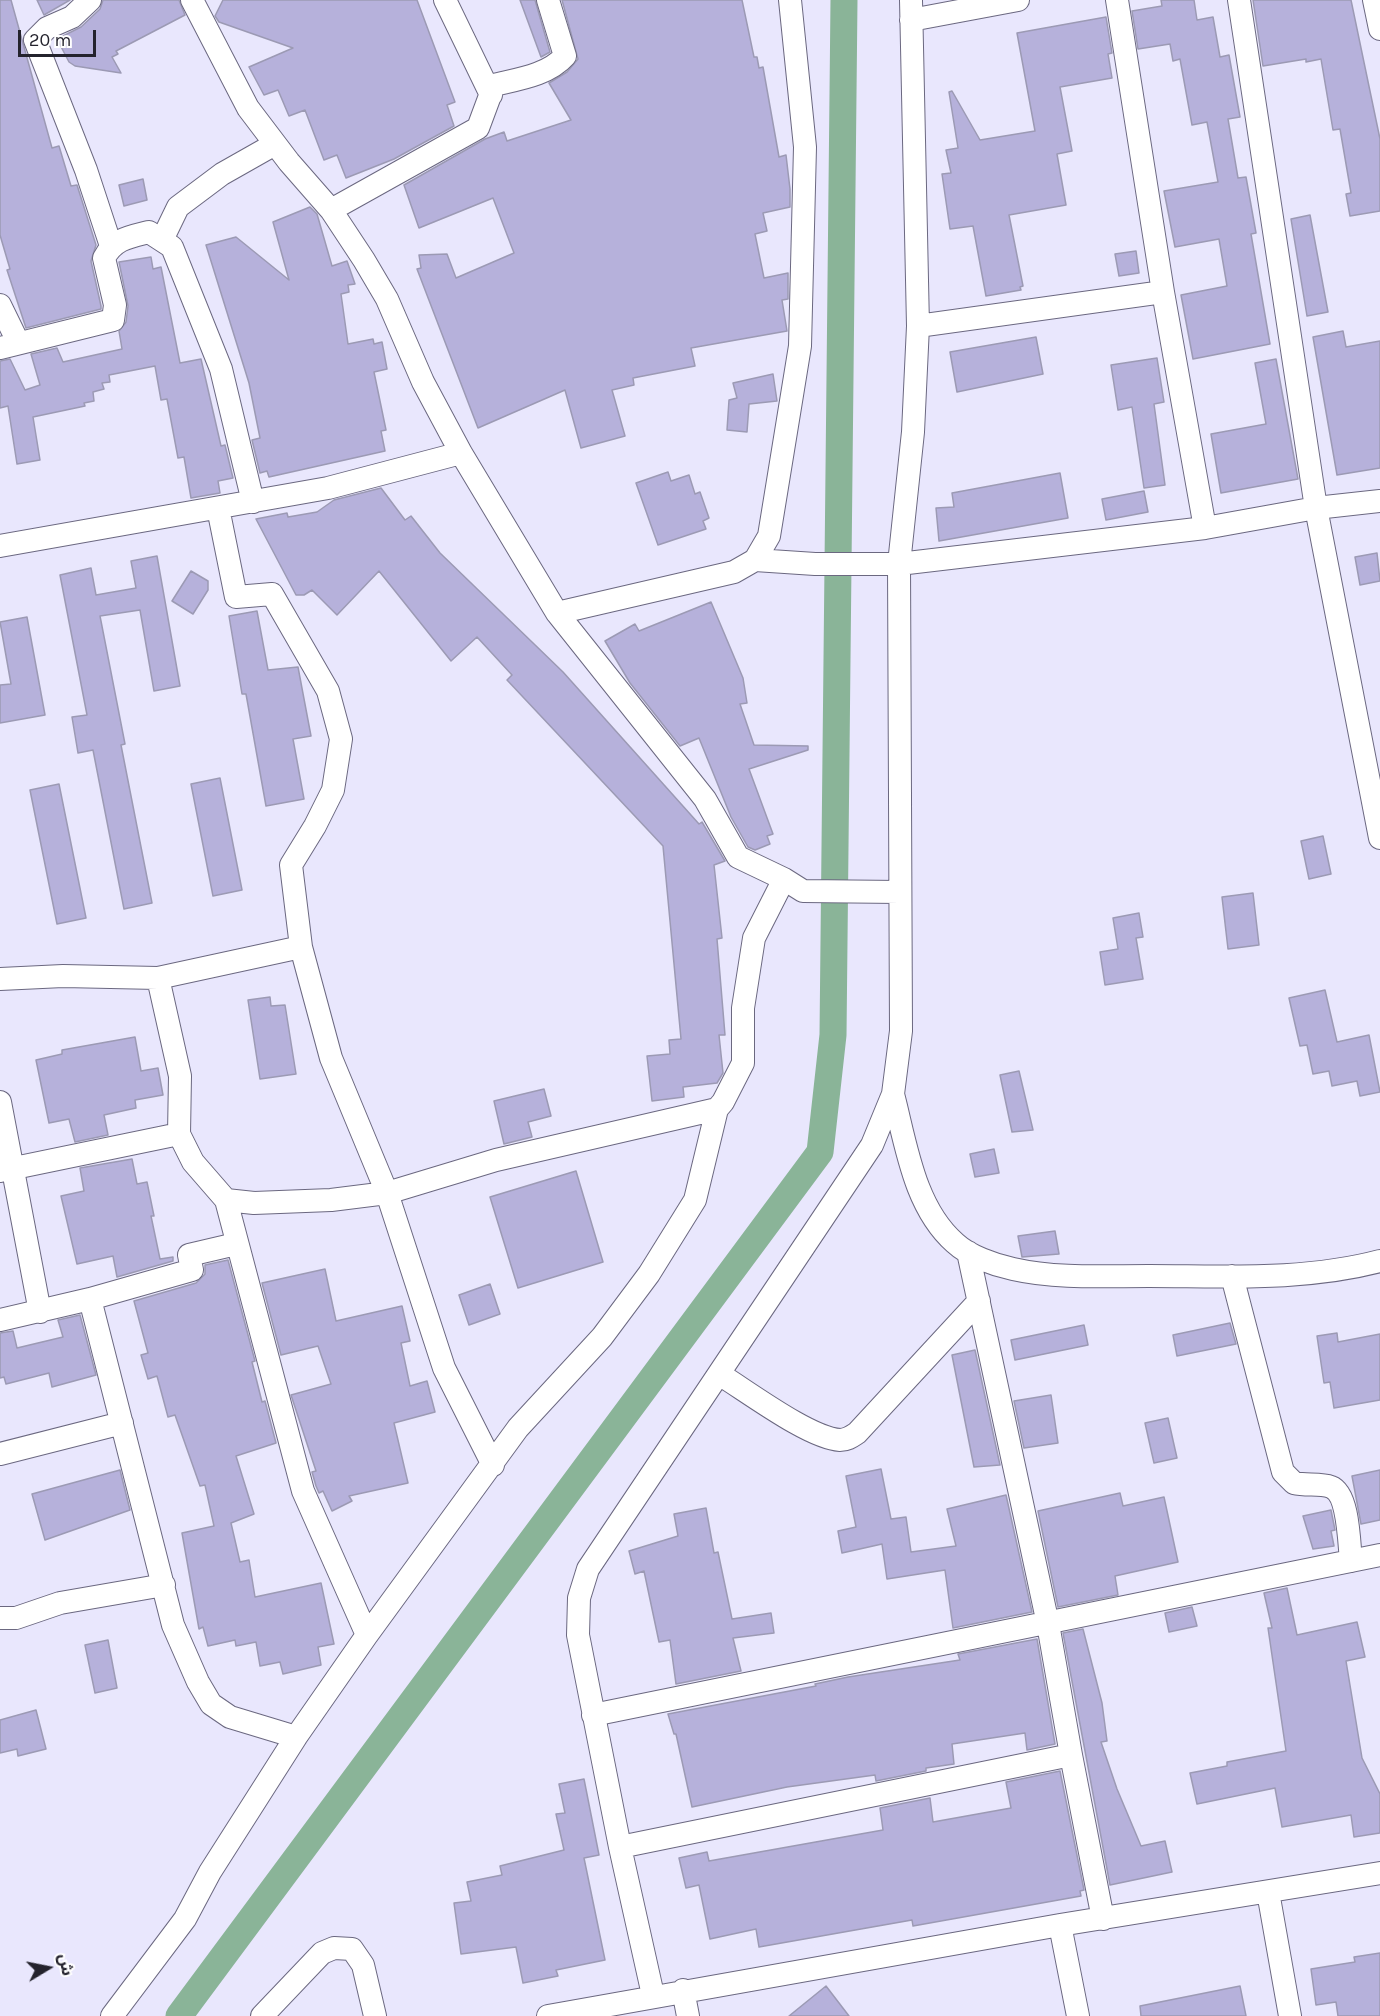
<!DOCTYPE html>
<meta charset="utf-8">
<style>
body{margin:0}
#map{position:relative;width:1380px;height:2016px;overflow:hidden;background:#e9e7fd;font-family:Karla,"Noto Sans Arabic",sans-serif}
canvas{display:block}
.north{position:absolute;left:18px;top:1938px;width:60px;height:60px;-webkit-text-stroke:4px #fff;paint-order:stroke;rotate:80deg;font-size:16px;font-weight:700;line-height:24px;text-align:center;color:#24232d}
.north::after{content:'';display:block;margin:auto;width:21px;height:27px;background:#24232d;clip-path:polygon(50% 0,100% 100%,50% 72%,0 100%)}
.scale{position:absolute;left:18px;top:30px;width:78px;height:27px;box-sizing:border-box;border:3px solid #24232d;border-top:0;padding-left:8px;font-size:18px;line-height:21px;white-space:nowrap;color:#24232d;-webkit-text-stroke:4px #fff;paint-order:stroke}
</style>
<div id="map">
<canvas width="1380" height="2016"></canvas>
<div class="north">ش</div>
<div class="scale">20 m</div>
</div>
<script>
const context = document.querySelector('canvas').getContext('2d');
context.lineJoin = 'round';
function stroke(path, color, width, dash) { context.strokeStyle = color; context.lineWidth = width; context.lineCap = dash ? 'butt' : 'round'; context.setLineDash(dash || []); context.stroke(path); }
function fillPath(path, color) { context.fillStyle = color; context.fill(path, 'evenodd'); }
stroke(new Path2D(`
 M179 2016 820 1152 833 1035 844 0`), '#8ab498', 27);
const building = new Path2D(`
 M0 0H11L52 148 59 146 71 186 77 185 96 245 91 261 101 306V309L26 328 7 270 10 269 0 235Z
 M37 0H70L44 15Z
 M103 0H179L185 15 116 51 118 54 112 57 121 73 75 66 69 62 57 39 81 27 100 9Z
 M223 0H417L455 102 447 105 454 126 394 159 346 178 337 155 324 160 305 110 289 116 278 90 264 95 249 67 293 48 219 22 215 16Z
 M520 0H535L550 52 541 57Z
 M562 0H742L754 57H757L759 68 763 67 779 157 786 155 790 189V207L763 213 767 231 755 234 764 278 788 273V299L782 300 787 331 691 348 695 366 633 378 634 385 612 390 625 436 581 448 565 390 478 428 417 269 421 268 419 255 447 254 456 278 514 253 493 198 419 228 404 185 485 139 504 132 507 141 571 120 549 83 567 72 578 59Z
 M1161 0H1194L1197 20 1213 17 1220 57 1229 55 1240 117 1228 119 1238 178 1246 177 1256 233 1251 234 1270 344 1193 359 1181 295 1227 286 1219 239 1175 247 1164 191 1218 182 1207 122 1192 125 1180 59 1173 61 1170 44 1138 49 1132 11 1162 6Z
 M1253 0H1351L1380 139V211L1350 216 1346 194 1351 193 1340 129 1333 130 1321 59 1306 62V59L1263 66Z
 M1106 17 1112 53 1108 54 1112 78 1060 87 1072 151 1057 154 1066 205 1009 215 1023 286 1020 287 1021 290 986 296 973 226 950 229 942 174 951 173 946 150 958 148 949 92 952 91 980 140 1035 131 1017 33Z
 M143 179 147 200 124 206 119 185Z
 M310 207 317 214 332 266 347 261 355 284 348 285 349 292 341 294 348 344 373 339 374 344 382 342 387 369 374 372 386 430 381 431 385 451 269 477 267 471 260 473 252 440 260 438 249 383 206 245 236 237 289 280 273 222Z
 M1310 215 1328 312 1307 316 1291 219Z
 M1136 251 1139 273 1119 276 1115 254Z
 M151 257 153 269 161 267 180 363 201 359 221 446 225 445 233 478 218 481 220 493 191 498 184 457 178 458 167 399 161 400 155 366 109 375 110 382 102 383 104 389 93 392 94 401 84 403 85 406 33 417 40 460 17 464 8 406 0 408V361L10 359 25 390 40 385 31 354 57 348 63 362 122 349 119 331 126 322 128 306 119 262Z
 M1343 331 1346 347 1380 341V468L1337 475 1313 337Z
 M1036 337 1043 374 957 392 950 352Z
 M1157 358 1164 402 1154 404 1165 485 1144 488 1132 407 1118 410 1111 365Z
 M1276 359 1298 479 1221 493 1211 434 1266 424 1255 363Z
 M773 374 777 401 749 404 747 432 727 430 729 400 737 398 733 383Z
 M668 472 671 481 689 475 695 494 700 492 709 518 703 521 706 529 658 545 636 483Z
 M1060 473 1068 518 939 541 936 508 954 507 952 493Z
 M381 488 405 520 411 516 440 553 563 672 699 824 702 822 725 861 714 865 722 938 717 939 725 1035H719L723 1073 717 1083 683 1087 684 1097 652 1101 647 1056 670 1054 669 1040 681 1039 663 846 507 680 512 675 477 637 451 661 379 571 337 615 312 590 304 595H296L256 519 287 513 288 517 317 512 334 500Z
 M1144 491 1148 512 1106 520 1102 499Z
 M1377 553 1380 581 1360 585 1355 557Z
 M157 556 180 686 154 691 140 610 100 616 125 744 121 745 152 903 124 909 93 750 78 753 72 717 87 715 60 575 91 568 96 595 136 588 131 561Z
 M191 571 208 581V590L193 614 172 601Z
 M711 602 743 678 747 703 740 704 754 745 808 746V750L749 769 773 834 767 836 770 844 755 850 748 847 731 817 699 738 680 746 630 683 605 641 635 624 639 631Z
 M257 611 268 670 298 667 311 736 293 739 304 799 266 806 246 694H242L229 616Z
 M27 617 45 715 0 723V685L11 684 0 622Z
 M220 778 242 890 213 896 191 784Z
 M59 784 86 918 57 924 30 790Z
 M1323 836 1331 874 1309 879 1301 841Z
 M1253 893 1259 945 1228 949 1222 897Z
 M1139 913 1143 937 1136 938 1143 979 1105 985 1100 952 1118 949 1113 918Z
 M1325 990 1337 1042 1369 1035 1380 1092 1360 1096 1357 1081 1332 1086 1329 1071 1313 1074 1307 1045 1300 1046 1289 998Z
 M270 997 271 1006 285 1005 296 1074 260 1079 248 1000Z
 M135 1037 141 1071 158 1068 163 1095 135 1100 136 1108 104 1115 108 1135 75 1142 69 1119 49 1123 36 1060 62 1054V1050Z
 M1019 1071 1033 1130 1012 1132 1000 1075Z
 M544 1089 551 1116 528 1122 532 1137 504 1144 494 1101Z
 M994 1149 999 1173 975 1177 970 1154Z
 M132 1159 137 1184 147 1182 154 1216H151L160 1259 173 1257V1261L117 1277 113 1256 77 1264 61 1196 84 1191 80 1168Z
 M576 1171 603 1262 518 1288 490 1197Z
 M1055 1231 1059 1254 1022 1257 1018 1236Z
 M228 1260 255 1361 252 1362 262 1402 265 1401 276 1443 236 1456 254 1514 231 1523 240 1562 249 1560 255 1597 321 1583 334 1644 318 1647 321 1665 283 1674 280 1662 260 1666 256 1642 236 1646 235 1640 208 1646 203 1627 199 1629 182 1533 214 1526 205 1485 200 1486 175 1415 168 1417 157 1376 148 1379 141 1355 148 1353 134 1301 196 1283 205 1274V1265Z
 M325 1269 336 1321 402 1306 410 1341 401 1343 410 1386 427 1381 435 1412 394 1423 408 1483 349 1496 352 1501 332 1511 323 1491 319 1493 316 1486 312 1472 316 1471 291 1395 331 1384 318 1346 281 1355 262 1283Z
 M490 1284 500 1314 469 1325 459 1295Z
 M80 1315 96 1375 52 1387 49 1373 6 1384 4 1377 0 1378V1333L13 1331 17 1348 63 1337 58 1320Z
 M1230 1323 1236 1344 1177 1356 1173 1335Z
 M1084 1325 1088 1345 1015 1360 1011 1340Z
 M1337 1333 1338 1342 1380 1334V1400L1334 1408 1330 1382 1324 1383 1317 1336Z
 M975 1350 1000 1465 974 1467 952 1355Z
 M1051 1395 1058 1443 1024 1448 1014 1401Z
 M1168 1418 1177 1458 1154 1463 1145 1423Z
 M881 1469 891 1519 906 1517 911 1552 956 1546 947 1509 1006 1495 1032 1612 953 1628 945 1570 887 1579 882 1544 842 1553 838 1531 856 1527 846 1476Z
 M120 1470 130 1510 45 1540 32 1494Z
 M1380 1470V1520L1361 1524 1352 1476Z
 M1120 1493 1123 1506 1164 1497 1178 1562 1115 1576 1118 1595 1058 1607 1038 1511Z
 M706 1508 714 1553 718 1552 732 1619 771 1613 774 1633 733 1638 741 1671 676 1684 670 1640 659 1642 644 1571 635 1574 629 1551 678 1536 674 1514Z
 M1331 1510 1335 1530 1331 1531 1334 1546 1313 1549 1303 1516Z
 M1287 1588 1297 1635 1357 1622 1365 1657 1346 1661 1362 1758 1380 1794V1833L1354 1837 1351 1815 1282 1827 1275 1788 1197 1804 1190 1773 1227 1766V1762L1286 1751 1268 1628H1272L1264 1593Z
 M1192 1607 1197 1626 1169 1632 1165 1613Z
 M1083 1629 1102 1703 1107 1741 1101 1742 1117 1789 1141 1846 1165 1841 1172 1872 1110 1885 1063 1633Z
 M1037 1639 1055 1744 1027 1750 1025 1733 952 1744 954 1764 926 1768V1771L876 1781 875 1775 787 1787 692 1807 676 1734H674L668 1714 816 1686 815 1684 848 1677 960 1660 958 1654Z
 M108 1640 117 1688 95 1693 85 1645Z
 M36 1710 46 1749 18 1756 17 1749 0 1753V1720Z
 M1060 1771 1084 1890 1080 1891 1081 1896 913 1926 912 1920 759 1947 756 1929 710 1939 699 1885 686 1888 679 1858 707 1852 709 1861 883 1830 880 1808 930 1798 933 1822 1011 1808 1006 1782Z
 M584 1779 599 1855 584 1858 605 1960 556 1970 558 1976 523 1983 516 1947 461 1954 454 1903 471 1901 467 1882 502 1875 500 1866 564 1850 556 1814 565 1813 559 1784Z
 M1380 1953V2016H1338L1336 2002 1316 2005 1311 1969 1355 1962 1354 1957Z
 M826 1986 849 2016H789Z
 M1240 1986 1246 2016H1141L1140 2006Z`);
fillPath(building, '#b6b1db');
stroke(building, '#9c9ab4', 1.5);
const street = new Path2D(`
 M90 0 72 17 47 28 35 40 86 170 111 246
 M192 0 248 108 289 162 331 210 364 260 387 299 423 382 461 453 557 613 705 799 738 857 784 879 803 891 900 892
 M445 0 491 95
 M1117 0 1163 292 1205 528
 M1239 0 1316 508 1380 838
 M1374 0 1380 29
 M911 20 1018 0
 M331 210 478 128 494 85C519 79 548 75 565 56L548 0
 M162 240 178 207 222 174 275 144
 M0 305 18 342
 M918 326 1163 292
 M0 348 113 320 115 305 104 258C114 239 129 237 149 232L172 247 221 369 253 502
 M218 508 236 597 272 594 328 691 341 739 333 790 315 826 291 865 301 947 331 1058 387 1193 444 1368 493 1465
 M0 546 328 488 461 453
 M755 560 815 564H899L1205 528 1316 508 1380 501
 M557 613 734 572 755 560 769 536 800 346 805 147 790 0
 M158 978 180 1076 179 1134 193 1162 226 1200 303 1491 367 1635
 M0 979 63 976 158 978 301 947
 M893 1094C906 1144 914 1207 955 1243 969 1256 994 1265 1013 1269 1057 1279 1104 1276 1149 1276 1225 1276 1305 1281 1380 1261
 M0 1102 40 1312
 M0 1171 179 1134
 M226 1200 254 1203 331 1200 387 1193 496 1160 717 1109
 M968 1252 1048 1624 1071 1755 1103 1919
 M1232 1276 1283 1472 1294 1483C1306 1486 1320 1483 1331 1487 1349 1494 1349 1544 1351 1561
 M90 1299 173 1625 198 1682 211 1704 230 1717 296 1737
 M0 1320 90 1299 192 1270 189 1255 236 1244
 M719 1374C747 1391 809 1438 840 1440 847 1440 851 1437 857 1433L979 1301
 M0 1454 122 1423
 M0 1618H16L60 1603 164 1585
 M593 1715 1380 1555
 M620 1847 1071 1755
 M1268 1892 1290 2016
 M1060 1925 1078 2016
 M683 1990 688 2016
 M653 1995 620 1847 578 1635 579 1598 588 1569 872 1145 893 1094 901 1031 899 564 913 432 918 326 911 0
 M112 2016 185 1919 210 1872 296 1737 367 1635 518 1428 602 1337 649 1274 695 1200 717 1109 723 1102 743 1063V1008L754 938 784 879
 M262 2016 322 1953 334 1948 352 1949 363 1965 375 2016
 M548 2016 1060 1925 1380 1873`);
stroke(street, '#6b6880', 24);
stroke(street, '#fff', 22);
</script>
